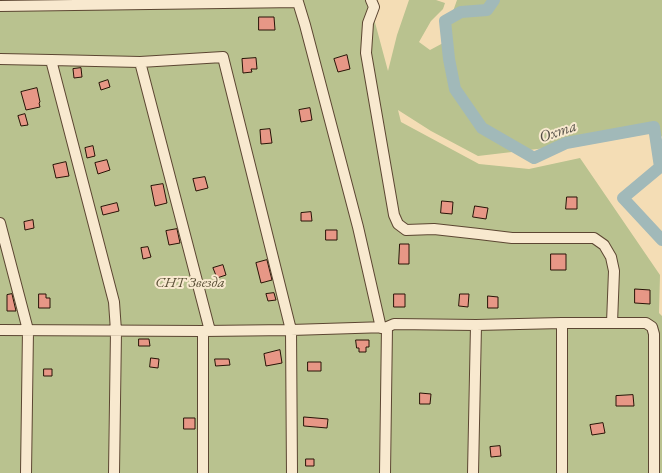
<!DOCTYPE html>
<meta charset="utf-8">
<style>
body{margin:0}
canvas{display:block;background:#f4ddb5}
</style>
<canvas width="662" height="473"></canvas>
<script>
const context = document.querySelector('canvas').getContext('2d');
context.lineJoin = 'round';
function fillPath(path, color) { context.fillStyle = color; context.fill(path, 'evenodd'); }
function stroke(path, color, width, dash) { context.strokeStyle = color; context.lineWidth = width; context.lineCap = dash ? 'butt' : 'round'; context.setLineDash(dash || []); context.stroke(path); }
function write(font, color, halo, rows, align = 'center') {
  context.font = font + ' "EB Garamond",serif'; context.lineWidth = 4; context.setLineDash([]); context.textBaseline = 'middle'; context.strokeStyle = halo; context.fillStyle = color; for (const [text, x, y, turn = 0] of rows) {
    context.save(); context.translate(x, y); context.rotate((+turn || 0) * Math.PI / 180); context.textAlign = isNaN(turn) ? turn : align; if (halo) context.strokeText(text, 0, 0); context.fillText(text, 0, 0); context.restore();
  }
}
fillPath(new Path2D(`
 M0 0H369L388 71 397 35 409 0H436L445 3 443 9 431 21 419 42 430 50 445 42 442 25 451 17 457 0H662V137L654 127 632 126 580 144 478 156 431 131 398 110 401 122 479 164 529 169 580 158 660 275 659 313 662 316V473H0Z`), '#b9c28f');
stroke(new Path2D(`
 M494 0 487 10 461 12 445 21 449 59 455 89 482 128 534 158 566 143 654 127 660 167 623 198 662 240`), '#a1b9b9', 12);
const building = new Path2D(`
 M259 17H274L275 30H259Z
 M347 55 350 69 338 72 334 59Z
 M256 58 257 69H251L252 72 243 73 242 59Z
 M81 68 82 77 74 78 73 69Z
 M108 80 110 87 101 90 99 83Z
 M37 88 40 102 39 103 40 107 26 110 21 92Z
 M310 108 312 120 301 122 299 110Z
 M25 114 28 125 21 126 18 116Z
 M270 129 272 143 261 144 260 130Z
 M93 146 95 156 87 158 85 148Z
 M107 160 110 170 98 174 95 163Z
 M66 162 69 176 56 178 53 165Z
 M205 177 208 188 196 191 193 179Z
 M163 184 167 203 155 206 151 186Z
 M567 197H577V209H566Z
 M442 201 453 202 452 214 441 213Z
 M117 203 119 211 103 215 101 207Z
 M475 206 488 208 486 219 473 217Z
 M311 212 312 221H301V213Z
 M33 220 34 228 25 230 24 222Z
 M177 229 180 243 169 245 166 231Z
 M326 230H337V240H326Z
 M400 244H409V264H399Z
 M148 247 151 257 143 259 141 248Z
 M551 254H566V270H551Z
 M267 260 272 280 261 283 256 263Z
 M223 265 226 275 217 278 213 268Z
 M635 289 650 290V304L635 303Z
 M274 293 276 300 268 301 266 294Z
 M12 294 16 311H7V295Z
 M39 294H46V298H50V308H39Z
 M394 294H405V307H394Z
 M460 294H469L468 307 459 306Z
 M488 296 498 297V308H488Z
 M139 339H149L150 346H139Z
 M356 340H369V347H366V352H359V348H357Z
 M280 350 282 363 266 366 264 354Z
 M151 358 159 359 158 368 150 367Z
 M215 359H229L230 365 216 366Z
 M308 362H321V371H308Z
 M44 369H52V376H44Z
 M420 393 431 394 430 404H420Z
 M633 395 634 406H616V396Z
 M304 417 328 419 327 428 304 426Z
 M184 418H195V429H184Z
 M603 423 605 433 592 435 590 425Z
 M500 446 501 456 491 457 490 447Z
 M306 459H314V466H306Z`);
fillPath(building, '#e79786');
stroke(building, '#291307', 1);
const minor = new Path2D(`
 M371 0 374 7 368 23 366 53 394 215 398 224 406 230 434 229 479 234 512 238H594L604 245 611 257 614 271 612 323
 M0 6 298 2 305 25 358 227 381 328
 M0 59 51 60 114 302 116 331 114 473
 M51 60 140 62
 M0 223 28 330 26 473
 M0 330 203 331 291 330 387 327 394 324 476 325 562 323H646L652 327 654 334V473
 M210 331 140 62 223 57 291 330 292 473
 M203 473V331
 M385 473 387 327
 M473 473 476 325
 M562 473V323`);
stroke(minor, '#5c4632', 12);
stroke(minor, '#f8e9cf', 10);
write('italic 15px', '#5b5037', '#f8e9cf', [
 ["СНТ Звезда",190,283]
]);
write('italic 16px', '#534d45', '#f8e9cf', [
 ["Охта",558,132,-19]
]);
</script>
